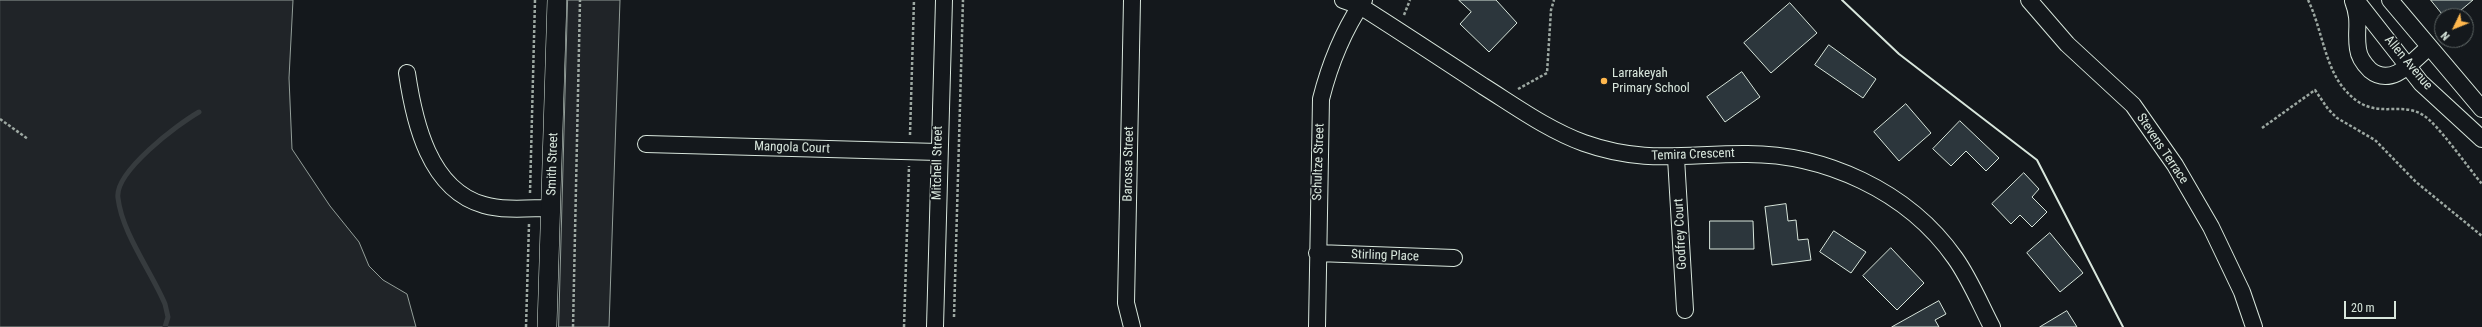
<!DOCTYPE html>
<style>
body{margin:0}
#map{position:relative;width:2482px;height:327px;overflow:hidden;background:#14181c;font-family:"Roboto Condensed",sans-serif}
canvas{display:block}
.north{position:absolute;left:2434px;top:8px;width:40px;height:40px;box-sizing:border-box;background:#14181c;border:1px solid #626a69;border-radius:50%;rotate:227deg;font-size:11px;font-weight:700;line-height:16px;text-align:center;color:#d8e6dc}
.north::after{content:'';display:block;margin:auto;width:14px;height:18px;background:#ffb74d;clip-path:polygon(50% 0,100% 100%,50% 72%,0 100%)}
.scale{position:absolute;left:2344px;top:301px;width:52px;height:18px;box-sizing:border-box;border:2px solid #d8e6dc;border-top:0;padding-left:5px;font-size:12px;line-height:14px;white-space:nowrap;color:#d8e6dc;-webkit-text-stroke:3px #14181c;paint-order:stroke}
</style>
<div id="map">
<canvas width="2482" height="327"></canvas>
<div class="north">N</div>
<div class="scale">20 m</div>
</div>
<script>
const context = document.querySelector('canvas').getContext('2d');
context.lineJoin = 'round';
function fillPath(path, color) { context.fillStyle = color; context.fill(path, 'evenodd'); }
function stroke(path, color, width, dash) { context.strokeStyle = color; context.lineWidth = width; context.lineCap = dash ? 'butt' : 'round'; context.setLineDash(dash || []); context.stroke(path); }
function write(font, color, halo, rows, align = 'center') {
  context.font = font + ' "Roboto Condensed",sans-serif'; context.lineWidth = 3; context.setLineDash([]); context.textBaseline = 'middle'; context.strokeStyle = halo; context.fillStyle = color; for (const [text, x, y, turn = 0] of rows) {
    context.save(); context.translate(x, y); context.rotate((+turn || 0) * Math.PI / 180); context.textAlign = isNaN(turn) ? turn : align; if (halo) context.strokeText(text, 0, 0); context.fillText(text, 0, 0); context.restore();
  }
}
const green = new Path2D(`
 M0 0H293L289 78 292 149 330 206 359 242 369 266 383 280 407 294 416 327H0Z
 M568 0H620L609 327H559Z`);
fillPath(green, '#202428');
stroke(green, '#939e99', 1);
stroke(new Path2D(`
 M165 327 168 317 165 304C151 271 122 233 118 198 114 172 178 124 199 112`), '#363b3e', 5);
const building = new Path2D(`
 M1459 0H1496L1517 23 1489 52 1460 24 1471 12Z
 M2431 0H2473L2454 16H2444Z
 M1790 3 1817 33 1771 73 1744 43Z
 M1829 45 1876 79 1863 98 1815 65Z
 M1742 72 1760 97 1725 122 1707 97Z
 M1906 104 1931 133 1899 161 1874 132Z
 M1960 121 1999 158 1986 171 1966 151 1951 166 1933 149Z
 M2024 173 2039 189 2032 197 2047 212 2032 227 2020 215 2011 224 1992 204Z
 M1786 204 1788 221 1796 220 1798 240 1808 239 1811 260 1772 265 1765 207Z
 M1710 221H1753L1754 249H1710Z
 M1834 231 1866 252 1851 273 1820 252Z
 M2050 233 2083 273 2060 292 2027 253Z
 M1891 248 1924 283 1897 310 1863 276Z
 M1939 301 1946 314 1935 320 1939 327H1892Z
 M2067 311 2077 327H2040Z`);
fillPath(building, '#2c363c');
stroke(building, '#d8e6dc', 1);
const minor = new Path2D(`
 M1132 0 1126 303 1132 327
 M1343 0 1360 6C1401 32 1442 59 1483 86 1515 106 1548 130 1584 143 1643 164 1684 154 1744 154 1824 153 1908 191 1955 258 1970 279 1980 304 1992 327
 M2029 0 2067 44 2133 105 2175 165 2211 227 2242 292 2254 327
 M2356 0 2421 83 2482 139
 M2390 0 2482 109
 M2353 1C2361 22 2355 30 2358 49 2359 58 2364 64 2370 70 2392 88 2413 61 2429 47
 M407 73C414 121 429 190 484 205 505 211 530 208 551 208
 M646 144 938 152
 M1676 158 1685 310
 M1317 253 1454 258
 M935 327 944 0
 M1317 327 1321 99C1330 63 1343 31 1364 0`);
const tertiary = new Path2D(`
 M547 327 557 0`);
stroke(minor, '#d8e6dc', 18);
stroke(tertiary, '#d8e6dc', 20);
stroke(new Path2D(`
 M2308 0C2322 28 2325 70 2347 92 2374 122 2399 100 2423 115 2438 124 2469 169 2482 184
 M1404 15 1410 0
 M1518 89 1547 73 1551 10 1554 0
 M0 119 28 139
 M2262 128 2315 90 2328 109 2337 118 2375 140 2416 182 2482 236
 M910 135 914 0
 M530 193 535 0
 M954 317 963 0
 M526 327 529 224
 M573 327 580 0
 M904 327 909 166`), '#9da8a2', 2.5, [3, 2]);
stroke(minor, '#14181c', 16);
stroke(tertiary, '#14181c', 19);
stroke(new Path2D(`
 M1842 0 1899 54 2037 160 2123 327`), '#d8e6dc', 2);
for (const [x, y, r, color] of [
 [1604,81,4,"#ffb74d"]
]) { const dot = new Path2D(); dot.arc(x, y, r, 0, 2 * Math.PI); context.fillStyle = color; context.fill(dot); stroke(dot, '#14181c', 1.5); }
write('13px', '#d8e6dc', '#14181c', [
 ["Allen Avenue",2408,63,50],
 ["Mangola Court",792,148,2],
 ["Stevens Terrace",2162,149,56],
 ["Temira Crescent",1693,155,-2],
 ["Schultze Street",1319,162,-88],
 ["Mitchell Street",938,163,-89],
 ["Smith Street",553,164,-88],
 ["Barossa Street",1129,164,-89],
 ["Godfrey Court",1681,234,-93],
 ["Stirling Place",1385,256,2]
]);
write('13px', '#d8e6dc', '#14181c', [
 ["Larrakeyah",1612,74],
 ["Primary School",1612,89]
], 'left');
</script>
